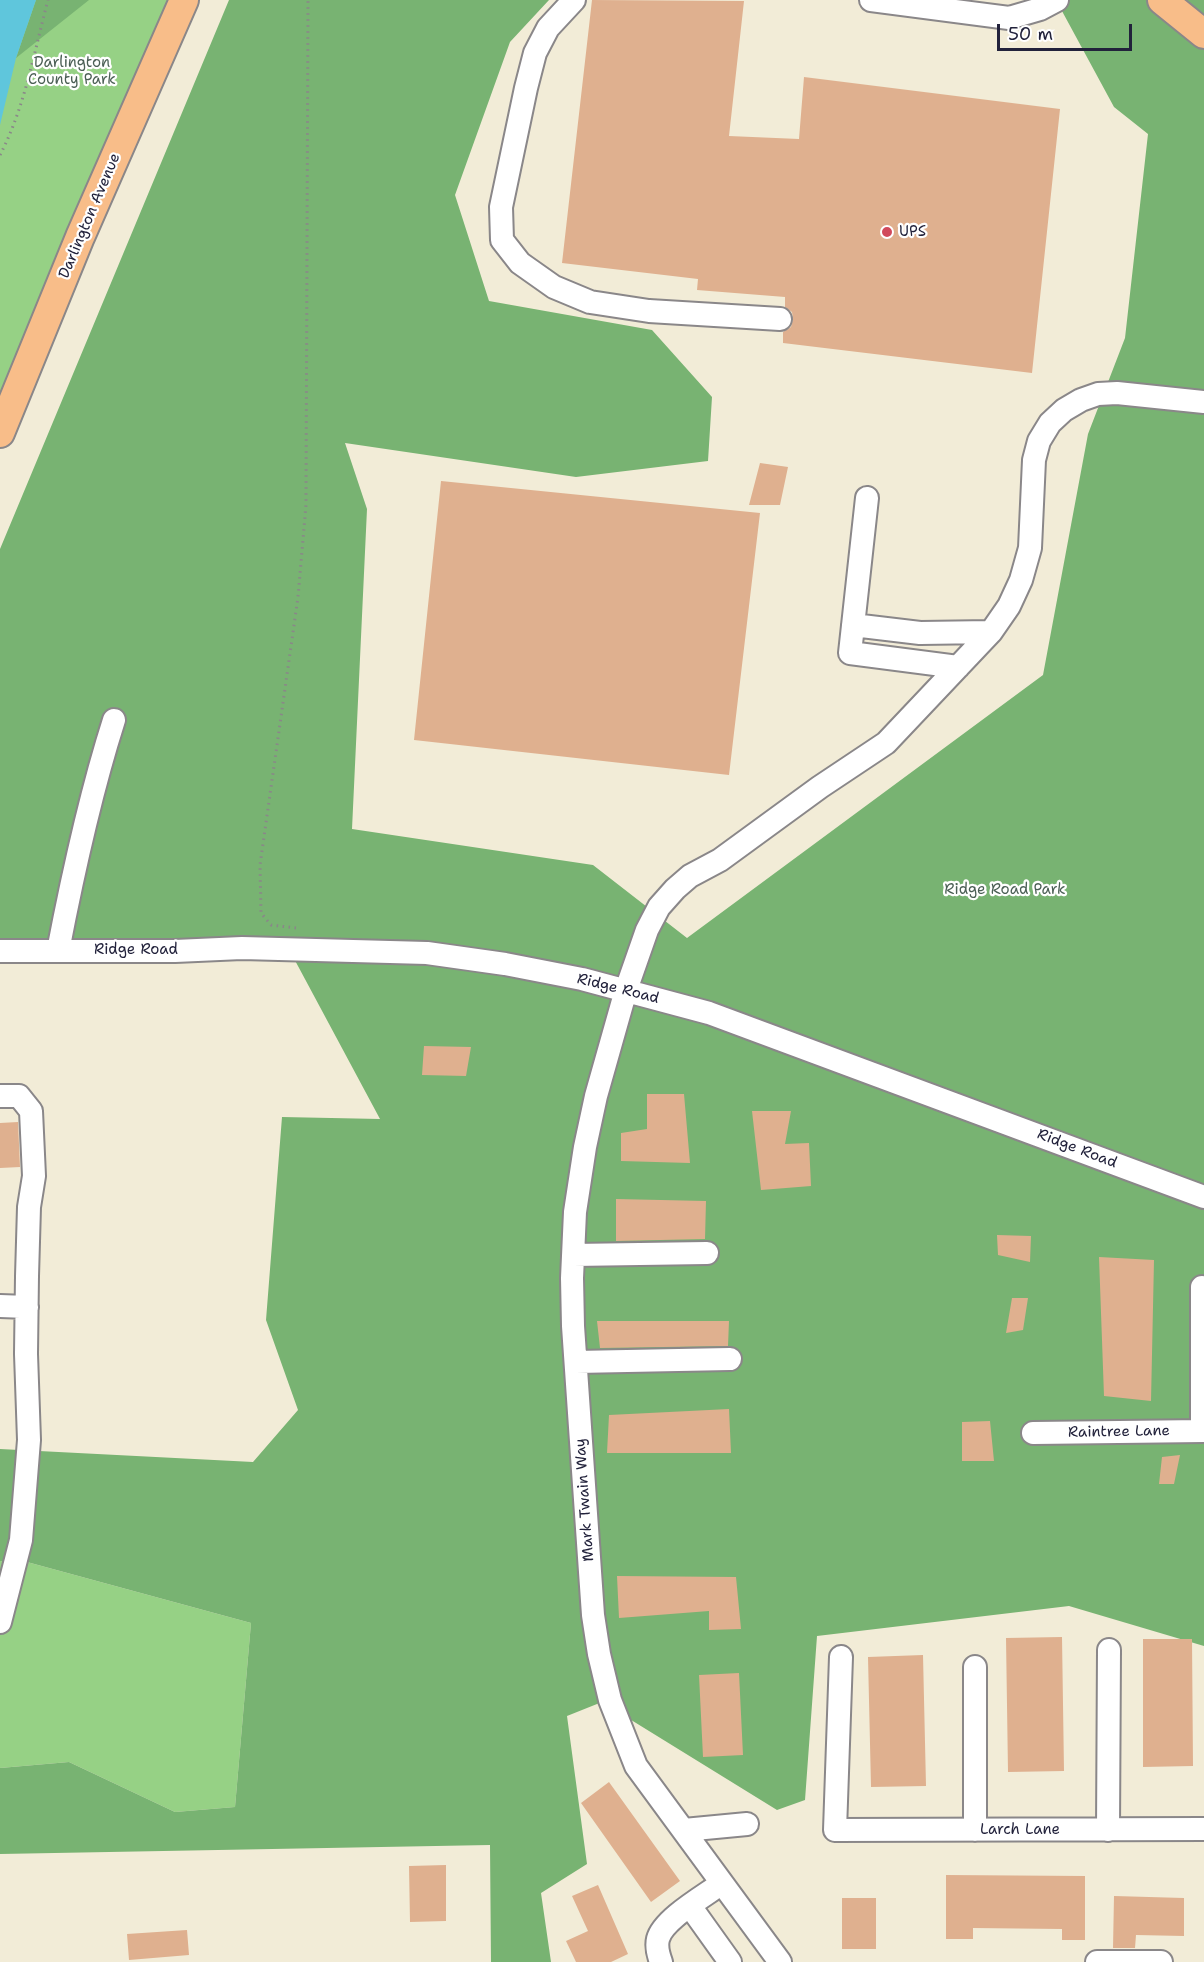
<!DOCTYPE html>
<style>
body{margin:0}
#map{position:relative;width:1204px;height:1962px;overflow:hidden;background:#f2ecd7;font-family:"Shantell Sans",sans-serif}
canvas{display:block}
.scale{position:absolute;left:997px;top:24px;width:135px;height:27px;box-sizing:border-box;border:3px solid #22223b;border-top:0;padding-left:8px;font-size:18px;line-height:21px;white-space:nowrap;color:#22223b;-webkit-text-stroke:4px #fff;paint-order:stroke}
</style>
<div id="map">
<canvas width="1204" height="1962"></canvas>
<div class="scale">50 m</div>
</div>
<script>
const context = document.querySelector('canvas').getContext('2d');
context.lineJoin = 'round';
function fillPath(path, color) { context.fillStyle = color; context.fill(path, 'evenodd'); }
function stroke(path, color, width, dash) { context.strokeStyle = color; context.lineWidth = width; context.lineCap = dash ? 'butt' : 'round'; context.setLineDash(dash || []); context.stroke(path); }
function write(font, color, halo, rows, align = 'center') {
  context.font = font + ' "Shantell Sans",sans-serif'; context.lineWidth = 4.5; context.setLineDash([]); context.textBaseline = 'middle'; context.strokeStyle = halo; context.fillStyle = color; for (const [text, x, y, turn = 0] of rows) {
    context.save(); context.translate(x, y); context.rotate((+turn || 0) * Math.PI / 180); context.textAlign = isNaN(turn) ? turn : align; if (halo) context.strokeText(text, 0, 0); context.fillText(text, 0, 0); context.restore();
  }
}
fillPath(new Path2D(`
 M0 0H184L0 433Z
 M0 1561 27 1562 251 1623 235 1807 175 1812 69 1762 0 1768Z`), '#96d185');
fillPath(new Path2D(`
 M36 0H89L16 58Z
 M229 0H549L510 42 455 195 489 301 652 330 712 397 708 461 576 477 345 443 367 509 352 829 593 865 687 938 1043 675 1088 434 1125 338 1148 134 1114 107 1056 0H1204V1646L1069 1606 817 1636 805 1800 777 1810 602 1702 567 1716 587 1864 541 1893 551 1962H491L490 1845 0 1854V1768L69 1762 175 1812 235 1807 251 1623 27 1562 0 1561V1449L253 1462 298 1410 266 1320 282 1117 380 1119 291 953 0 947V549Z`), '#78b372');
fillPath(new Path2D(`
 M0 0H36L16 58 0 125Z`), '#5fc6dc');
fillPath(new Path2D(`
 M592 0 744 1 729 136 799 139 804 77 1060 109 1032 373 783 343V332L791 327 793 319 792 312 785 307V297L697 290 698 279 562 263Z
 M760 463 788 467 780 505H749Z
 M441 481 760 513 729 775 414 740Z
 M424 1046 471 1047 466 1076 422 1075Z
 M647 1094H684L690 1163 621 1161V1133L647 1129Z
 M752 1111H791L785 1144 809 1143 811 1186 761 1190Z
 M18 1122 20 1167 0 1168V1123Z
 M616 1199 706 1201 705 1239 616 1241Z
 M997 1235 1031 1236 1030 1262 998 1255Z
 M1099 1257 1154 1260 1151 1401 1104 1396Z
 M1012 1298H1028L1023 1330 1006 1333Z
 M597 1321H729L728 1346 600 1348Z
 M729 1409 731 1453H607L609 1415Z
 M990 1421 994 1461H962V1422Z
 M1180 1455 1174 1484H1159L1162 1457Z
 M617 1576 736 1577 741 1629 709 1630V1611L619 1618Z
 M1062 1637 1064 1771 1008 1772 1006 1638Z
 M1143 1639H1192L1193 1766 1143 1767Z
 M923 1655 926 1786 871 1787 868 1657Z
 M739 1673 743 1755 703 1757 699 1675Z
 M609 1782 680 1881 651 1902 581 1803Z
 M446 1865V1921L410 1922 409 1866Z
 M946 1875 1085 1876V1940H1062V1929L973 1928V1939H946Z
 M598 1885 628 1954 611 1962H576L566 1941 588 1931 572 1896Z
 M1114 1896 1184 1898V1936L1136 1935 1135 1948H1113Z
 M842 1898H876V1949H842Z
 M187 1930 189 1955 129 1960 127 1934Z`), '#dfb08f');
const minor = new Path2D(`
 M574 0 548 28 535 53 526 88 501 207 502 240 520 263 554 287 590 302 649 311 780 319
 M871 0 1009 18 1040 9 1057 0
 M867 498 850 653 958 667
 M853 625 920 633 991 632
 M0 951H175L242 948 427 953 505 964 582 979 709 1013 1204 1197
 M58 951C73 873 90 795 114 720
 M0 1096H19L31 1111 34 1176 29 1207 27 1276 26 1354 29 1440 21 1540 0 1622
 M573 1255 707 1253
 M1202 1287V1431
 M0 1306 27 1307
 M576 1362 730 1359
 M1033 1433 1204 1431
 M841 1657 835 1830 1204 1829
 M975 1667V1830
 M684 1830 747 1824
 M1108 1830 1109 1650
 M690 1906 730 1962
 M661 1962C658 1954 656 1947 658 1939 663 1919 706 1895 722 1883
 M780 1962 636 1766 610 1700 599 1654 593 1615 573 1326 572 1278 575 1212 585 1147 596 1096 626 990 647 930 659 907 675 889 690 876 720 860 820 787 886 743 991 632 1009 606 1021 580 1030 548 1034 460 1039 441 1050 423 1064 410 1081 400 1098 394 1117 393 1204 402
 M1097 1962H1161`);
const major = new Path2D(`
 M1162 0 1204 34
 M0 433 80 237 184 0`);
stroke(minor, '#8a8789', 26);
stroke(major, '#8a8789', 32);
stroke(new Path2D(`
 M0 155C25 107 34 52 48 0
 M296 928 271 925 261 913 260 865 298 597 306 505 308 0`), '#8a8789', 3, [1.5, 4.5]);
stroke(minor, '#fff', 22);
stroke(major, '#f8bd89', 28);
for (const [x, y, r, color] of [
 [887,232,6,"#d1495b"]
]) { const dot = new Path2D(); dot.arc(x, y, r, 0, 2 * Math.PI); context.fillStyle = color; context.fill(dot); stroke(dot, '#fff', 2); }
write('15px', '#4b5f55', '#fff', [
 ["Darlington",72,63],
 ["County Park",72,80],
 ["Ridge Road Park",1005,890]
]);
write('15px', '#22223b', '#fff', [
 ["Darlington Avenue",90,216,-67],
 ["Ridge Road",136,950],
 ["Ridge Road",618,989,14],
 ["Ridge Road",1077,1149,21],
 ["Raintree Lane",1119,1432,-1],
 ["Mark Twain Way",585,1500,-94],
 ["Larch Lane",1020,1830]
]);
write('15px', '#22223b', '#fff', [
 ["UPS",899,232]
], 'left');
</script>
